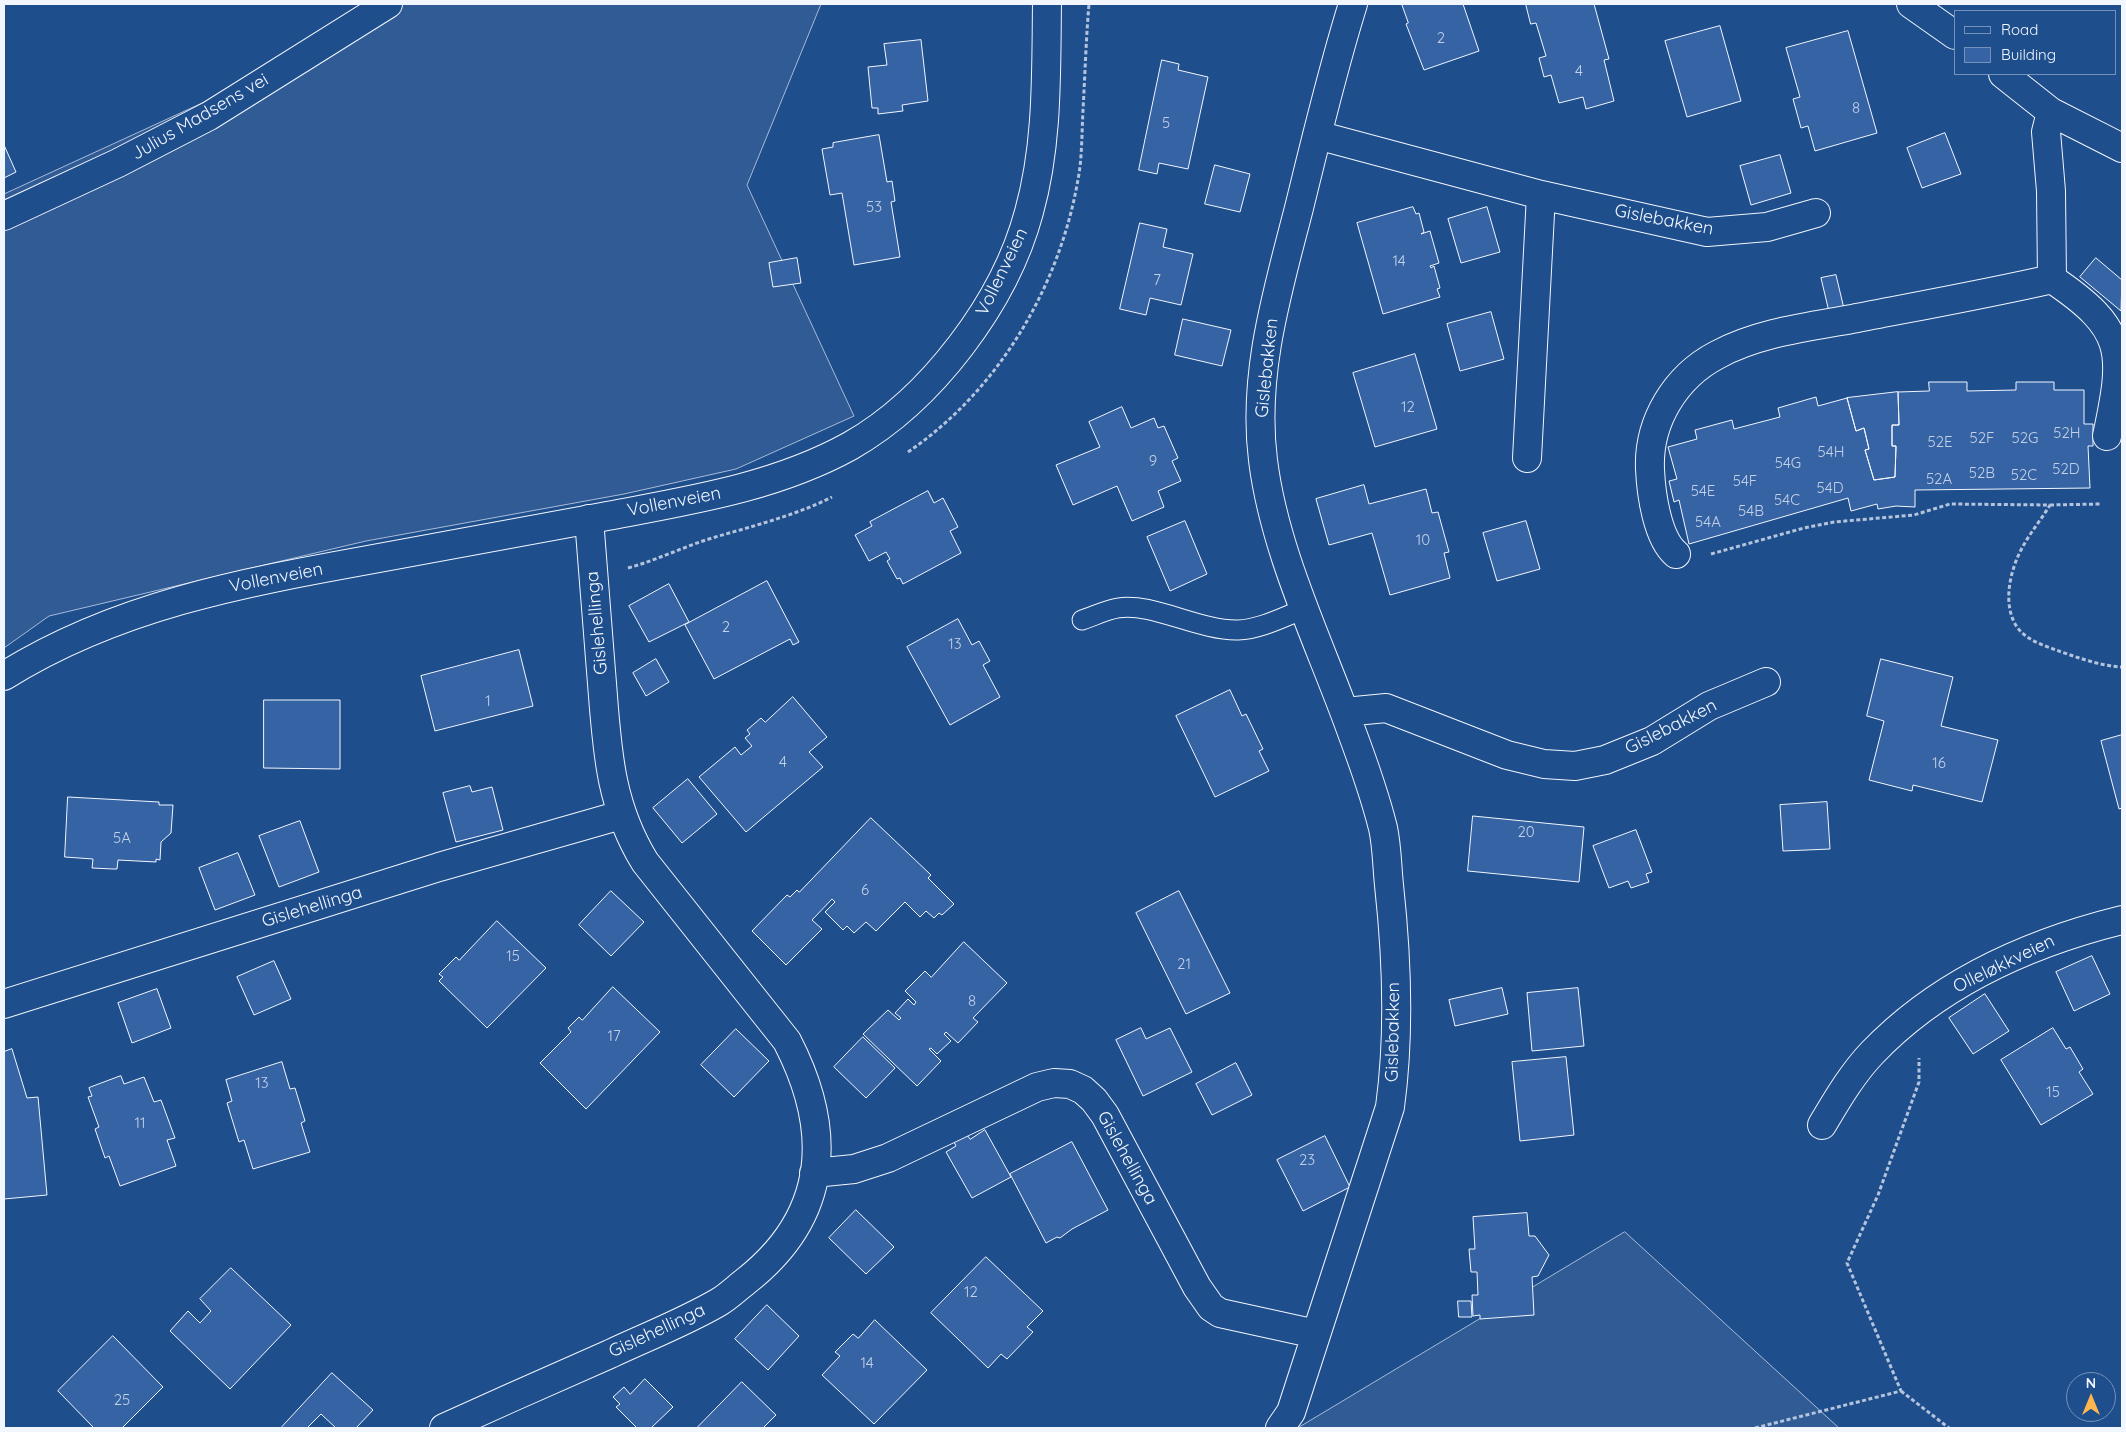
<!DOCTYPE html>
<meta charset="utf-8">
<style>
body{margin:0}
#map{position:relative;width:2126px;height:1432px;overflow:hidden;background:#1f4e8c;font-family:Quicksand,sans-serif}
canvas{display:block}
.frame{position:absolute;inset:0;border:5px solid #f2f6ff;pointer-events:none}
.legend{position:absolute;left:1954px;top:10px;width:162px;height:65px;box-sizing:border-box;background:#1f4e8c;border:1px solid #7391ba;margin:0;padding:6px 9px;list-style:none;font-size:15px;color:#f2f6ff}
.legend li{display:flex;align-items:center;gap:10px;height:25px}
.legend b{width:25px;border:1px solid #7391ba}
.north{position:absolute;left:2066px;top:1372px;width:50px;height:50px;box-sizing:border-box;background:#1f4e8c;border:1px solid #7391ba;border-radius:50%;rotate:0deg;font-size:14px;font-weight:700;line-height:20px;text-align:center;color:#f2f6ff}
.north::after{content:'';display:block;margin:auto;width:18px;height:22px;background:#ffb74d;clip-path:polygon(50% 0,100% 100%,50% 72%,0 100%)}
</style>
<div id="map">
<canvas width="2126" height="1432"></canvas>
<div class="frame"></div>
<ul class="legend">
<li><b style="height:6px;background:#1f4e8c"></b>Road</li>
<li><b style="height:14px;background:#3563a3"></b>Building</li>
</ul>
<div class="north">N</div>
</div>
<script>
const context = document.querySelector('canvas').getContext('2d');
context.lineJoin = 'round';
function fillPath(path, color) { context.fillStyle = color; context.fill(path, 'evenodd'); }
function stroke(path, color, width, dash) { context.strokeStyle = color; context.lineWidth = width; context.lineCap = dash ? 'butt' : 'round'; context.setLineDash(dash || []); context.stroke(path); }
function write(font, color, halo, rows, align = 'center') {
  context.font = font + ' Quicksand,sans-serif'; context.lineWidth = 4; context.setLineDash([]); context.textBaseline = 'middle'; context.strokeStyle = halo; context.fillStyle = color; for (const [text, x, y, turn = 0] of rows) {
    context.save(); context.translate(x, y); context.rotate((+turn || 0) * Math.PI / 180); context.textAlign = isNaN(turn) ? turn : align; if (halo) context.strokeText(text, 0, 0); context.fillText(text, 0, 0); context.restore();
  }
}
const built = new Path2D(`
 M389 4H821L747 185 854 416 736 469 624 494 366 541 49 616 4 648V194L237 87Z
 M1625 1232 1839 1428H1298Z`);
fillPath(built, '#305b95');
stroke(built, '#a8bbd7', 1);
const building = new Path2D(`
 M1402 4H1463L1479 51 1424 70 1406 24 1408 23Z
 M1526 4H1594L1609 59 1604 60 1614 101 1586 109 1583 97 1559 103 1551 75 1544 77 1539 58 1546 56 1536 23 1531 24Z
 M1720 26 1741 101 1687 117 1665 41Z
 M1848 31 1877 133 1815 151 1808 126 1801 128 1793 99 1800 97 1786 48Z
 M921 40 928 101 902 105 903 111 878 114V108H872L868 67 887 65 884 44Z
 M1162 60 1179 64 1178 70 1208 77 1188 169 1159 163 1157 174 1139 170Z
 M1945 133 1961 174 1922 188 1907 148Z
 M879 135 887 182 892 181 895 201 891 202 900 257 854 265 842 193 830 195 822 149 833 147V143Z
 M4 145 16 172 4 178Z
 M1780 155 1791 193 1751 205 1740 166Z
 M1215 165 1250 174 1240 212 1205 204Z
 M1413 207 1416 214 1419 213 1424 232 1421 234 1430 231 1439 263 1430 266 1431 268 1434 266 1440 288 1437 289 1440 297 1383 314 1357 223Z
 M1487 207 1500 252 1461 263 1448 219Z
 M1140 223 1167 229 1163 247 1193 254 1181 305 1150 298 1146 315 1120 309Z
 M797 258 801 283 773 287 769 263Z
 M2096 258 2122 280 2121 311 2080 277Z
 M1836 275 1845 313 1830 316 1821 278Z
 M1491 312 1504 359 1460 371 1447 324Z
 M1183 319 1231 330 1222 366 1175 355Z
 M1415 354 1437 429 1375 447 1353 373Z
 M1929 382H1967V391L2016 390V382H2054V390H2084V424H2093V446H2088L2090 488 1915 490V507L1896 506 1878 509 1877 504 1851 511 1848 498 1689 544 1679 500 1674 502 1669 481 1677 479 1668 447 1697 439 1695 430 1732 420 1734 429 1780 417 1778 408 1816 397 1818 406 1847 398 1856 431 1864 428 1869 449 1865 450 1874 480 1895 477 1896 446H1892V425H1899L1898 392 1929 391Z
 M1898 392 1899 425H1892V446H1896L1895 477 1874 480 1865 450 1869 449 1864 428 1856 431 1847 398Z
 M1122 407 1131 428 1154 418 1158 428 1164 426 1178 458 1172 461 1181 481 1158 491 1164 507 1132 521 1117 486 1073 505 1056 465 1100 447 1089 422Z
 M1364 485 1369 504 1426 489 1432 513 1438 512 1449 552 1444 553 1450 578 1390 595 1372 533 1329 545 1316 499Z
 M928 491 934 503 943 498 958 527 950 531 961 553 903 584 900 578 897 579 887 561 890 559 886 552 869 561 855 535 872 526 870 522Z
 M1185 521 1207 574 1170 591 1147 537Z
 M1526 521 1540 569 1497 581 1483 533Z
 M767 581 799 642 793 645 790 639 714 679 685 625Z
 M669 584 689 622 649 642 629 606Z
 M958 619 972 645 979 641 990 661 983 665 1000 697 950 725 907 647Z
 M519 650 533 706 435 731 421 676Z
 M656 659 669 682 646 696 633 673Z
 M1881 659 1953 677 1941 726 1998 740 1982 802 1913 785 1912 791 1869 780 1884 721 1867 716Z
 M1230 690 1242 716 1246 714 1263 749 1259 751 1269 771 1215 797 1176 716Z
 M793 697 827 737 809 752 823 767 746 832 699 777 735 747 741 755 752 746 745 738 750 734 747 730 761 718 765 722Z
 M264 700H340V769L264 768Z
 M2122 735V808L2119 809 2101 741Z
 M688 779 717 814 682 843 653 808Z
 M470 786 472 792 492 787 503 830 456 842 443 793Z
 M68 797 159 802V805H173L171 833 161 842 160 860 156 859V862L118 860 117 869H113L92 868 93 859 65 857Z
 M1827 802 1830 849 1783 851 1780 805Z
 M1473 816 1584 827 1579 882 1468 871Z
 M871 818 931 875 928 878 954 904 942 915 939 913 934 918 926 911 920 917 905 902 876 931 866 922 854 933 847 926 843 930 825 912 835 902 832 899 812 920 822 929 786 965 752 931 787 895 790 897 797 890 799 892Z
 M300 821 319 872 279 887 259 836Z
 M1636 830 1652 872 1646 874 1649 882 1631 888 1628 881 1609 888 1593 846Z
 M238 853 255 895 215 910 199 868Z
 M611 891 644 922 611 956 579 925Z
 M1179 891 1230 993 1186 1014 1136 913Z
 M497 921 546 968 487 1028 439 981 443 977 439 974 456 957 459 960Z
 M964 942 1007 983 973 1018 978 1022 958 1043 946 1032 944 1034 951 1041 937 1054 931 1048 929 1049 941 1061 917 1086 863 1034 888 1010 899 1020 901 1018 895 1013 908 999 914 1005 916 1002 905 991 925 971 931 977Z
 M2092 956 2110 994 2074 1011 2056 972Z
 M274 961 291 999 254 1015 237 977Z
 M613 987 660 1032 586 1109 540 1063 571 1032 568 1028 579 1017 582 1020Z
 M1502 988 1508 1014 1455 1026 1449 1000Z
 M1578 988 1584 1046 1532 1051 1527 993Z
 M157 989 171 1028 132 1043 118 1003Z
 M1985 994 2009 1031 1973 1054 1949 1018Z
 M1141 1028 1146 1039 1170 1028 1192 1072 1143 1096 1116 1040Z
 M2053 1028 2066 1049 2070 1047 2083 1069 2079 1072 2093 1094 2041 1125 2001 1060Z
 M736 1029 769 1061 734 1097 701 1065Z
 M863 1037 895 1068 866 1098 834 1067Z
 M12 1049 27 1098 38 1097 47 1195 4 1199V1052Z
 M1566 1057 1574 1135 1520 1141 1512 1062Z
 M282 1062 290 1089 295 1088 305 1121 301 1123 310 1152 253 1169 244 1140 239 1142 227 1103 232 1101 226 1080Z
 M1236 1063 1252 1095 1212 1115 1196 1084Z
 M121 1076 124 1084 144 1077 154 1102 161 1100 175 1138 167 1140 176 1166 120 1186 109 1156 105 1158 95 1129 99 1127 88 1097 92 1096 89 1088Z
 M985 1130 1011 1177 972 1198 946 1152 956 1146 954 1142 967 1135 970 1139Z
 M1325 1136 1350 1187 1303 1211 1277 1160Z
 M1072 1142 1108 1210 1072 1229 1060 1238 1057 1237 1046 1243 1010 1174Z
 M856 1210 894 1247 866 1274 829 1238Z
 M1527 1213 1529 1236H1535L1549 1255 1538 1276 1532 1277 1534 1315 1480 1319V1315L1473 1316 1472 1295H1478L1477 1272H1471L1469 1249H1475L1473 1217Z
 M986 1257 1043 1311 1027 1327 1033 1332 1007 1359 1001 1354 988 1368 931 1313Z
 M231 1268 291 1325 230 1389 170 1331 188 1311 200 1323 211 1311 200 1299Z
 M1458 1301H1471L1472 1317H1459Z
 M767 1305 799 1336 768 1370 735 1339Z
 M875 1320 927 1370 874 1424 822 1375 840 1356 835 1352 853 1334 858 1338Z
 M113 1336 163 1387 122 1428H94L58 1391Z
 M332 1373 373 1410 356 1428H336L321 1414 307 1428H281Z
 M645 1379 673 1407 651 1428H637L616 1407 620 1404 613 1397 624 1387 630 1394Z
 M742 1382 776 1415 763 1428H697Z`);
fillPath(building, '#3563a3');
stroke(building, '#f2f6ff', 1);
const service = new Path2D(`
 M1082 620C1094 616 1106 610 1118 608 1152 602 1199 631 1238 630 1261 629 1283 617 1304 609`);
const minor = new Path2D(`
 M1911 4 1955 35
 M2003 74 2051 112 2122 148
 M2051 112 2046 132 2051 191 2052 279
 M1317 135 1541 195 1707 232 1767 227 1816 213
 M4 216 118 163 209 116 388 4
 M1527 458 1541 195
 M1676 554C1657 538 1651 493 1650 469 1648 422 1675 377 1717 355 1757 333 1807 327 1852 319 1919 306 1986 294 2052 279 2126 329 2125 351 2107 436
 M1345 712 1386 708 1507 755 1544 764 1575 766 1605 760 1652 741 1709 706 1766 682
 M4 1004 439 867 621 815
 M1822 1125C1837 1100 1852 1074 1872 1053 1940 982 2029 943 2122 920
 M814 1173 854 1169 888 1158 1037 1087 1054 1083 1070 1084 1083 1090 1094 1100 1105 1115 1197 1287 1211 1307 1220 1313 1316 1334
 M444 1428C499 1403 555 1378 610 1354 646 1337 685 1322 719 1302 729 1296 738 1287 746 1281 830 1215 833 1130 787 1041L645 862C607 800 607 742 601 671 597 621 593 570 589 519
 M1280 1428 1291 1412 1390 1107C1400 1034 1397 958 1389 885 1387 866 1387 846 1383 828 1375 796 1363 762 1351 730 1320 644 1274 551 1263 460 1252 374 1278 290 1299 208 1316 139 1332 71 1353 4`);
const secondary = new Path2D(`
 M4 676C116 606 241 583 368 560 446 545 524 531 602 517 686 501 774 488 850 446 931 400 1005 302 1029 212 1048 144 1046 74 1047 4`);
stroke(service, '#f2f6ff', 21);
stroke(minor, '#f2f6ff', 30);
stroke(secondary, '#f2f6ff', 30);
stroke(new Path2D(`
 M908 452C1002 388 1064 279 1080 167 1082 148 1082 129 1083 110 1085 75 1086 39 1089 4
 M2050 505 2100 504
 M1711 554 1804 528 1834 522 1914 515 1950 504 2050 505C2041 520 2029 534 2021 550 2010 571 2002 605 2017 627 2025 639 2042 645 2056 650 2076 657 2100 666 2122 667
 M628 568C657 560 683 547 712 538 753 526 794 516 832 497
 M1901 1391 1949 1428
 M1755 1428 1901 1391 1847 1263 1878 1195 1919 1082V1058`), '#b3c4dc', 3, [4, 2.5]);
stroke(service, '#1f4e8c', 19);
stroke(minor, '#1f4e8c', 28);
stroke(secondary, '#1f4e8c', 28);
write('15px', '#c3d1e8', null, [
 ["2",1441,38],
 ["4",1579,71],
 ["8",1856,108],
 ["5",1166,123],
 ["53",874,207],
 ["14",1399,261],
 ["7",1157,280],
 ["12",1408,407],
 ["52H",2067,433],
 ["52F",1982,438],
 ["52G",2025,438],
 ["52E",1940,442],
 ["54H",1831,452],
 ["9",1153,461],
 ["54G",1788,463],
 ["52D",2066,469],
 ["52B",1982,473],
 ["52C",2024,475],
 ["52A",1939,479],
 ["54F",1745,481],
 ["54D",1830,488],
 ["54E",1703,491],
 ["54C",1787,500],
 ["54B",1751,511],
 ["54A",1708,522],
 ["10",1423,540],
 ["2",726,627],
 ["13",955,644],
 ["1",488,701],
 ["4",783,762],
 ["16",1939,763],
 ["20",1526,832],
 ["5A",122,838],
 ["6",865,890],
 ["15",513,956],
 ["21",1184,964],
 ["8",972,1001],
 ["17",614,1036],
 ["13",262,1083],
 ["15",2053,1092],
 ["11",140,1123],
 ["23",1307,1160],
 ["12",971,1292],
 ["14",867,1363],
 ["25",122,1400]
]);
write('18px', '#f2f6ff', '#1f4e8c', [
 ["Julius Madsens vei",200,117,-30],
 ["Gislebakken",1664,220,11],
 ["Vollenveien",1002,272,-64],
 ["Gislebakken",1267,368,-84],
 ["Vollenveien",674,502,-11],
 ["Vollenveien",276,578,-11],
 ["Gislehellinga",597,623,-95],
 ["Gislebakken",1671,727,-27],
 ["Gislehellinga",312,907,-17],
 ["Olleløkkveien",2004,964,-26],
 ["Gislebakken",1393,1032,-89],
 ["Gislehellinga",1127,1158,61],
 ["Gislehellinga",657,1331,-25]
]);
</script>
